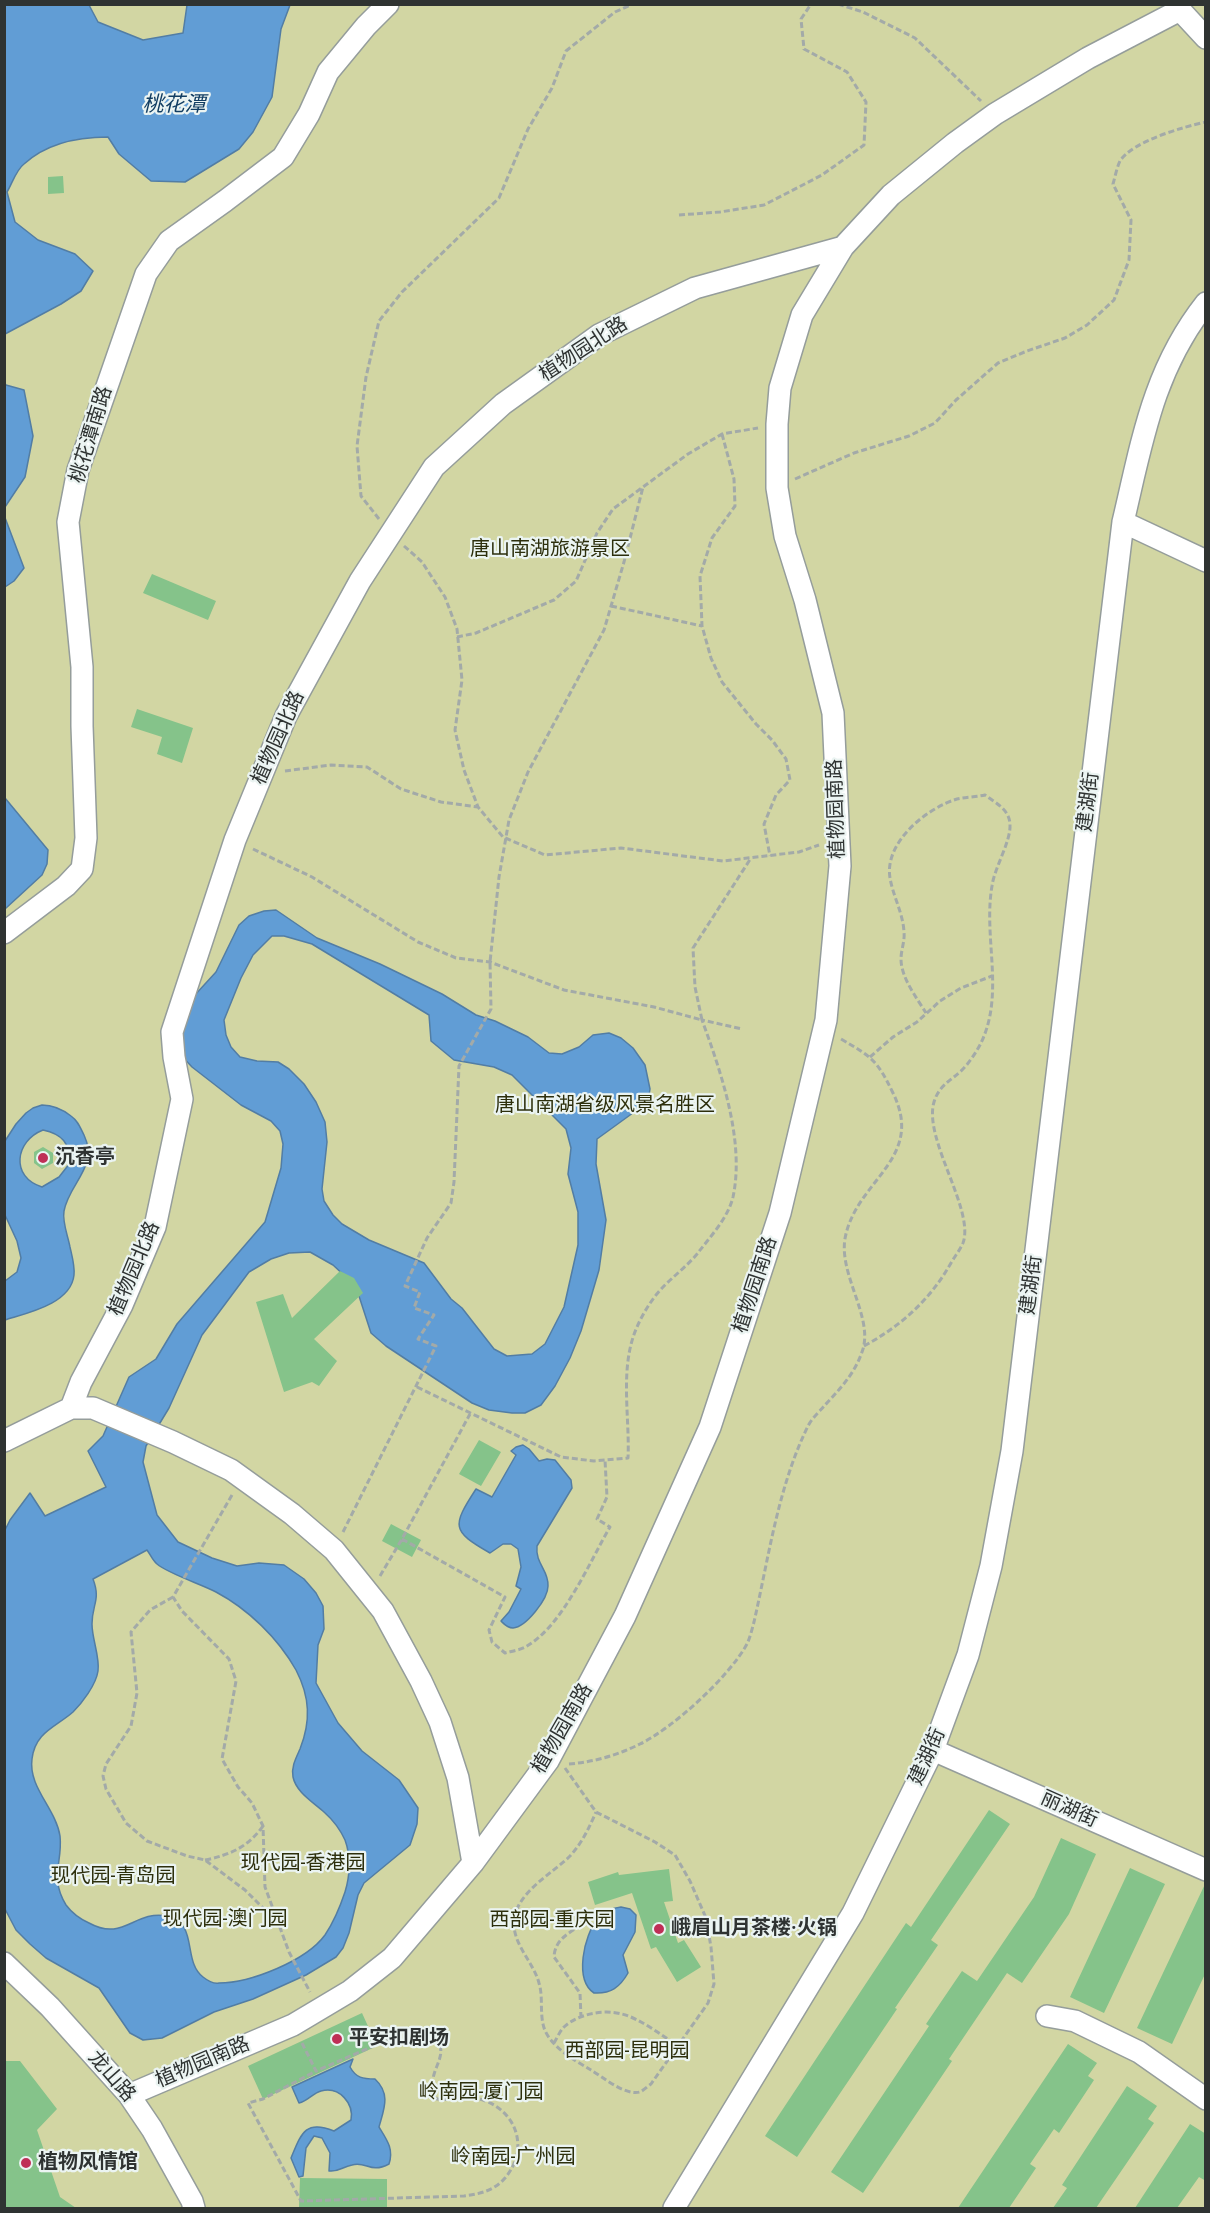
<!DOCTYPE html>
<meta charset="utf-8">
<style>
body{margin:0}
#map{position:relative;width:1210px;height:2213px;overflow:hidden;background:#ebf4f2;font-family:"Roboto Condensed",sans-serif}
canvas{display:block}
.frame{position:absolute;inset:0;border:6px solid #2f3332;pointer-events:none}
</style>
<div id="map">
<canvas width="1210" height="2213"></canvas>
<div class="frame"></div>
</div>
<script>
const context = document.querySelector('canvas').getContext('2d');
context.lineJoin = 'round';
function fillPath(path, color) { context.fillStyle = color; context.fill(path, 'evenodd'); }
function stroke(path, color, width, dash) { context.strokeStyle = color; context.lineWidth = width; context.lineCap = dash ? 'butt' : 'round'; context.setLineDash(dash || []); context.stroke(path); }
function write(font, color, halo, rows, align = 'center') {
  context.font = font + ' "Roboto Condensed","Noto Sans SC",sans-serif'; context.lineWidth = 4.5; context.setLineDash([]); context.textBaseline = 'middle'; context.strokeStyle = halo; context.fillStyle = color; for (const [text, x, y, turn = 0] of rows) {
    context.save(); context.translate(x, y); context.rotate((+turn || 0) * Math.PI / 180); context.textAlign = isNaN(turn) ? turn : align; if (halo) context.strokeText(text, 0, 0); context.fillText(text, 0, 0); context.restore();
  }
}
fillPath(new Path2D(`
 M5 5H1205V2208H5Z`), '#d2d6a3');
const water = new Path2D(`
 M5 4 89 5 98 22 143 40 183 33 187 5H290L281 29 272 97 253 132 239 149 185 182 151 181 119 154 108 137C78 137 47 143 24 164 16 170 12 184 7 192L15 222 38 240 75 254 93 271 81 291 61 304 5 334Z
 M4 382 6 385 24 390 33 436 25 477 5 507Z
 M4 515 24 568 14 581 5 587Z
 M5 798 48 850 47 864 42 875 5 909Z
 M276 910 317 938 380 964 442 994 476 1015 495 1021 528 1037 549 1053 562 1054 579 1047 593 1035 609 1033 621 1038 633 1048 645 1065 650 1089 648 1102 597 1139 596 1164 606 1220 599 1270 581 1331 570 1358 555 1386 541 1405 525 1413H512L489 1410 472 1403 386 1346 371 1333 358 1293 348 1279 333 1265 310 1252 289 1253 271 1259 249 1272 202 1335 169 1408 146 1446 143 1462 157 1515 178 1542 212 1558 237 1566 259 1563 284 1565 304 1579 316 1593 323 1606 324 1629 318 1645 316 1683 338 1723 362 1751 399 1780 418 1808 417 1824 410 1845 364 1883 358 1895 349 1933 343 1948 336 1957 306 1975 253 1999 214 2012 162 2038 143 2040 130 2033 99 1988 46 1958 30 1944 16 1930 5 1909 4 1532 10 1520 30 1493 45 1516 106 1487 88 1451 103 1436 129 1377 156 1359 177 1324 265 1222 281 1168 283 1144 280 1131 271 1121 241 1105 192 1067 179 1053 175 1028 194 996 216 972 239 925 249 916 264 911ZM272 936H284L312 944 429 1015 431 1041 454 1060 494 1067 512 1075 566 1129 571 1148 568 1174 578 1212V1245L564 1307 545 1344 532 1354 507 1356 494 1349 462 1308 451 1299 424 1263 369 1240 342 1224 333 1215 324 1201 322 1189 327 1142 325 1122 316 1102 304 1084 289 1069 278 1062 257 1061 240 1057 231 1047 226 1035 224 1020 241 978 253 955ZM147 1550C150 1554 153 1561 157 1564 169 1574 201 1584 216 1592 248 1609 278 1638 296 1670 310 1697 311 1721 300 1749 296 1758 291 1767 293 1777 296 1792 313 1802 324 1812 333 1820 340 1829 345 1840 351 1856 350 1876 345 1892 340 1907 333 1923 325 1935 306 1961 250 1983 219 1983 214 1984 208 1981 203 1977 182 1961 199 1923 167 1916 134 1910 124 1942 89 1923 80 1919 72 1913 66 1905 49 1877 63 1862 60 1836 56 1809 28 1787 32 1759 35 1732 56 1727 73 1712 82 1703 96 1685 98 1671 100 1657 92 1639 92 1624 92 1604 101 1600 93 1579Z
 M42 1105C54 1105 62 1109 71 1116 78 1121 80 1127 84 1135 99 1167 69 1183 64 1211 62 1222 68 1236 70 1247 72 1256 75 1266 74 1275 71 1304 27 1313 5 1320V1281L17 1272 21 1258 17 1241 5 1215V1141L16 1124 26 1113 33 1108ZM43 1130C62 1134 70 1143 70 1163L59 1177 42 1187C10 1177 15 1141 43 1130Z
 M523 1445 529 1449 539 1461 547 1459 555 1460 571 1480 572 1488 537 1546C535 1564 549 1570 548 1586 548 1599 526 1627 513 1628 507 1628 504 1624 501 1621L509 1612 521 1589 516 1586 521 1567 518 1549 511 1544H503L490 1553C451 1531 452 1526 476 1489L492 1497 516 1455 511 1451 516 1447Z
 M621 1907 630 1909 636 1915 635 1932 623 1955 628 1973C620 1987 611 1994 594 1993 574 1980 584 1935 597 1920 603 1912 611 1908 621 1907Z
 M353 2059 350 2067C356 2078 363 2079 375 2079 391 2094 384 2109 379 2127 387 2140 394 2149 389 2164 370 2174 367 2161 352 2165 342 2167 339 2172 329 2171L330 2153 322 2138 314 2136 306 2148 303 2176 299 2177 291 2158C301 2134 305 2119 334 2131L351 2120C354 2104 340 2086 321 2091 313 2093 308 2101 299 2103L292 2087Z`);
fillPath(water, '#619dd5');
stroke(water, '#527da4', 1.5);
fillPath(new Path2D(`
 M63 176 64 193 48 194V177Z
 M152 574 216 601 208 620 143 593Z
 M137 709 193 728 182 763 157 754 162 737 131 727Z
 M43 1147 53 1153V1163L42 1169 34 1163V1152Z
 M340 1271 354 1278 363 1293 314 1339 337 1361 319 1386 312 1382 284 1392 256 1302 283 1294 292 1318Z
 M479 1440 501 1452 481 1486 459 1474Z
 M391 1524 421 1540 412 1557 382 1541Z
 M989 1810 1010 1824 931 1940 938 1945 895 2008 897 2009 797 2157 765 2136 906 1923 911 1927Z
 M1061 1838 1096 1854 1069 1914 1022 1983 1007 1973 949 2059 952 2061 863 2193 831 2172 929 2026 926 2024 962 1971 977 1981 1034 1897Z
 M1130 1868 1165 1884 1104 2013 1070 1997Z
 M669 1869 673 1901 664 1902 678 1943 684 1940 701 1967 677 1982 656 1947 651 1949 632 1893 595 1905 588 1882 618 1872 619 1875Z
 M1206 1882V1972L1172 2044 1137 2028Z
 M362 2013 377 2046 263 2099 248 2066Z
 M1068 2044 1097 2063 1088 2076 1094 2080 1059 2133 1054 2129 1030 2164 1036 2168 1009 2208H958Z
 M4 2061H20L57 2109 37 2130 60 2197 76 2208H4Z
 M1127 2086 1157 2106 1148 2119 1154 2123 1096 2208H1053L1067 2188 1062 2185Z
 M1190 2124 1206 2134V2181L1199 2177 1177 2208H1135Z
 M300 2178 387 2179V2208H299Z`), '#85c38a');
const minor = new Path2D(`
 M1179 4 1180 10 1206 38
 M1123 522 1206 561
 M4 933 66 886 82 869 86 838 82 726V667L68 522 78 470 146 274 169 241 225 201 283 157 309 114 328 72 366 26 388 4
 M71 1408H93L173 1442 231 1470 292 1514 334 1550 383 1611 421 1681 440 1722 458 1778 473 1863
 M4 1441 71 1408 81 1382 122 1305 155 1227 182 1099 174 1057 172 1032 235 840 286 716 360 581 434 467 503 404 599 335 695 288 843 247
 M933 1750 1206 1870
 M4 1963 50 2007 129 2095 152 2129 192 2201 194 2208
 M1047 2016 1075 2021 1139 2052 1206 2099
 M129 2095 293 2025 350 1991 392 1958 473 1863 548 1761 625 1616 710 1427 780 1213 826 1020 840 866 833 713 805 600 785 536 777 488V424L780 388 802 315 843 247 891 195 955 143 995 114 1088 58 1180 10
 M674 2208 853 1913 933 1750 968 1655 991 1566 1012 1451 1123 522C1142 442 1153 370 1206 303`);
stroke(minor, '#959d9b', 24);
stroke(new Path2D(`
 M838 4 863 12 915 38 981 101
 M679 215 720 212 764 205 822 175 864 145 866 102 847 72 804 49 801 19 811 4
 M722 434 734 479 735 506 712 538 700 576 702 626 711 658 722 682 756 724 772 740 786 759 790 780 776 795 764 824 770 856
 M795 479 854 453 909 436 935 423 956 400 998 363 1027 351 1065 338 1087 325 1114 300 1129 260 1131 220 1113 184C1115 177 1117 167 1120 161 1133 141 1183 127 1206 122
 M379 519 361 496 357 446 366 377 379 321 402 292 499 198 528 129 552 88 566 51 615 12 633 4
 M404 546 422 562 445 597 457 629 462 680 455 730 464 770 478 807 503 837 545 855 621 848 723 861 799 852 819 845
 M611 606 702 626
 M457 637 476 633 554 600 576 581 597 533 613 509 688 454 722 434 758 428
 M285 771 331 765 367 767 401 789 441 802 478 807
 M253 849 312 877 418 942 456 958 490 962 564 990 654 1007 702 1020 695 987 693 948 751 858
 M870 1057 893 1037 917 1022 940 1001 961 988 992 976
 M864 1346C901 1326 930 1300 951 1263 955 1256 960 1250 963 1243 975 1210 923 1139 934 1102 939 1085 951 1081 963 1069 969 1063 977 1051 981 1043 1005 993 983 938 992 886 994 869 1011 841 1010 825 1010 810 996 803 985 795 976 797 966 797 957 799 927 808 884 842 890 878 893 896 903 913 904 932 905 941 901 950 901 959 901 978 917 998 926 1013
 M417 1387 561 1457 594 1461 628 1458C630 1417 619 1367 637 1327 643 1313 653 1297 664 1286 675 1275 687 1266 697 1254 710 1237 728 1218 733 1197 745 1141 721 1072 702 1020L742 1029
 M232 1495 173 1597 182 1611 229 1659 236 1681 222 1759 238 1787 252 1803 263 1826 265 1887 289 1952 310 1992
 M343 1532 436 1346 418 1339 434 1315 414 1308 420 1292 405 1286 427 1238 451 1203 454 1182 459 1066 491 1009 490 962 499 877 509 820 528 772 604 630 624 562 643 487
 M402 1539 505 1597 489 1630 492 1642 505 1653C512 1651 521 1650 527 1646 563 1625 589 1563 610 1527L597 1519 607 1497 605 1460
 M380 1576 402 1539 470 1414
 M173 1597 150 1610 131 1632 137 1693 131 1726 106 1764 103 1776 106 1789 126 1823 147 1841 187 1856 205 1860 245 1890 274 1919
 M569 1764C594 1762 618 1755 640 1744 673 1728 729 1677 747 1644 750 1638 752 1629 754 1622 769 1556 778 1487 808 1426 812 1418 820 1411 825 1405 841 1388 856 1372 863 1349 873 1315 836 1271 846 1234 859 1179 925 1158 893 1093 877 1060 872 1057 841 1039
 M565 1768 596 1812 655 1842 675 1855 690 1881 706 1918 711 1947 714 1984 708 2003 651 2084C648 2086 644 2090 640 2092 625 2096 603 2077 591 2070 574 2060 547 2045 543 2024 540 2010 543 1996 539 1983 533 1961 512 1944 514 1920 517 1892 553 1873 570 1856 582 1843 589 1828 596 1812
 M205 1860C230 1855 248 1847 263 1826
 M581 2018 580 1993 554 1957C555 1939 569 1933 583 1924
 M302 2043 316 2071 408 2031 428 2030C460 2056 420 2069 437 2099 452 2101 469 2096 483 2100 518 2112 529 2150 505 2178 494 2191 479 2194 464 2196L301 2201 248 2103 263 2099 316 2071
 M554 2043C557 2038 560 2031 564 2027 578 2014 603 2009 622 2014 639 2018 663 2036 678 2046`), '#a3aaa8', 3, [6, 3]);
stroke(minor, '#fff', 21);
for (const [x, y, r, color] of [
 [43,1158,6,"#bf2f56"],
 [659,1929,6,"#bf2f56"],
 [337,2039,6,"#bf2f56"],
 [26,2163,6,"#bf2f56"]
]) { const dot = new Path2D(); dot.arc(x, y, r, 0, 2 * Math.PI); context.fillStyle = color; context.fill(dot); stroke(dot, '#ebf4f2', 2); }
write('20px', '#2f3332', '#ebf4f2', [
 ["植物园北路",584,350,-33],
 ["桃花潭南路",92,435,-73],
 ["植物园北路",279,738,-66],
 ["建湖街",1089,802,-83],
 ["植物园南路",837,809,-92],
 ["植物园北路",135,1269,-67],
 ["植物园南路",756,1285,-72],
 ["建湖街",1032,1285,-83],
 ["植物园南路",563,1729,-60],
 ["建湖街",928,1757,-66],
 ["丽湖街",1069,1810,24],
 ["植物园南路",203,2063,-23],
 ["龙山路",111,2077,49]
]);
write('20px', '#2d2f0c', '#ebf4f2', [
 ["唐山南湖旅游景区",550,550],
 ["唐山南湖省级风景名胜区",605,1106],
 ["现代园-香港园",303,1864],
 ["现代园-青岛园",113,1877],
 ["现代园-澳门园",225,1920],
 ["西部园-重庆园",552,1921],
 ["西部园-昆明园",627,2052],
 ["岭南园-厦门园",481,2093],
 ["岭南园-广州园",513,2158]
]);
write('bold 20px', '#2f3332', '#ebf4f2', [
 ["沉香亭",55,1158],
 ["峨眉山月茶楼·火锅",671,1929],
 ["平安扣剧场",349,2039],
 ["植物风情馆",38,2163]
], 'left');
write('italic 21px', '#113d62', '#ebf4f2', [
 ["桃花潭",174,106]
]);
</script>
